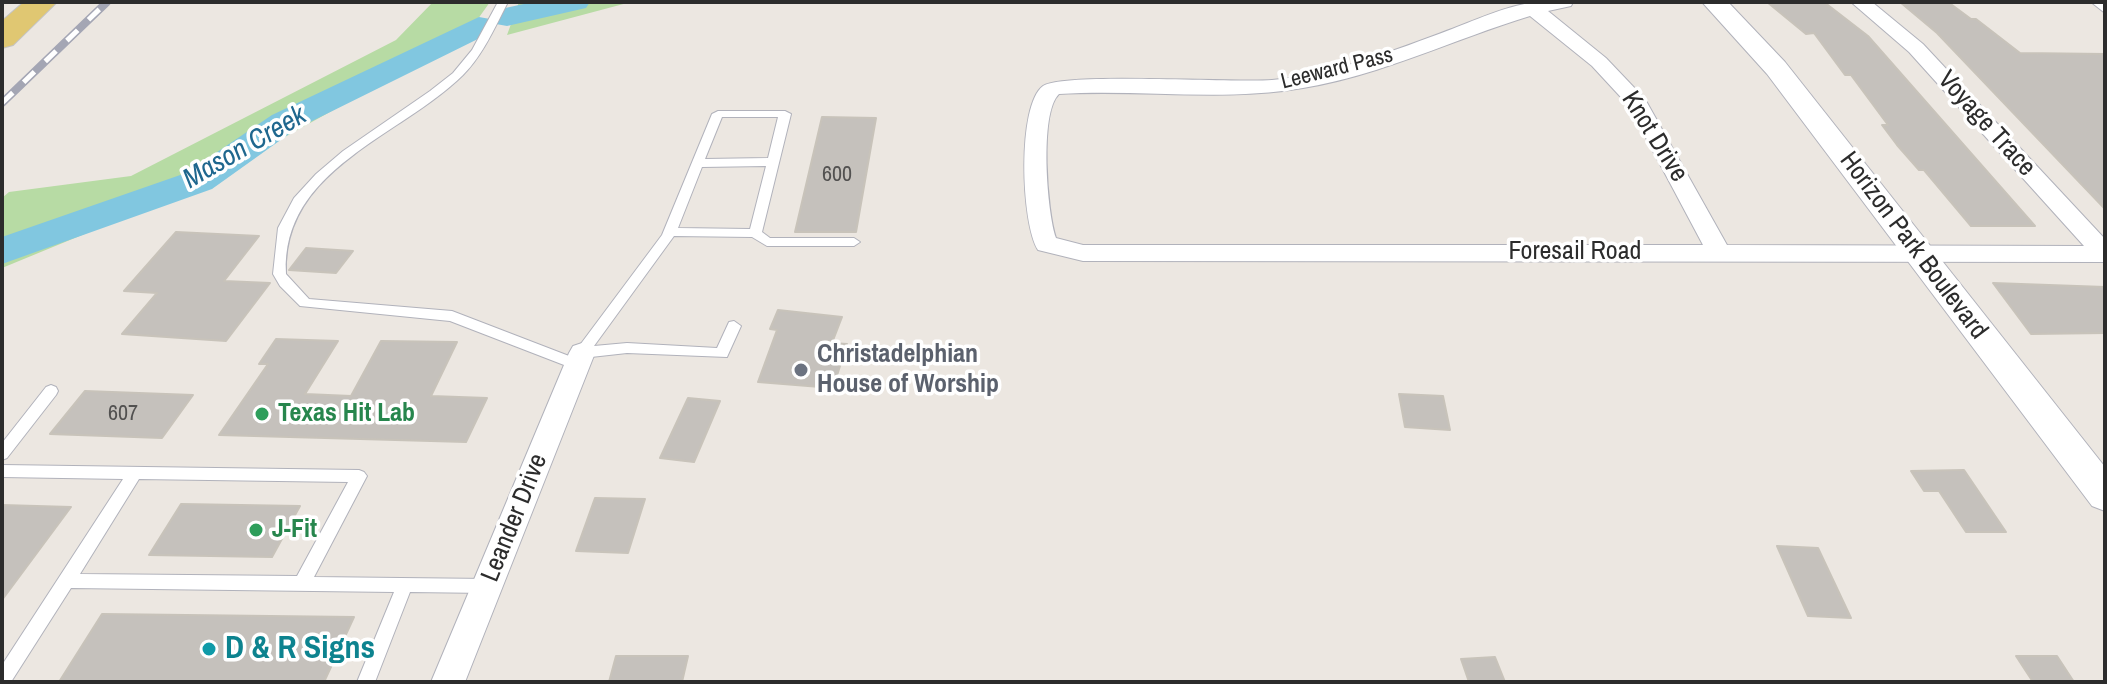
<!DOCTYPE html>
<style>
body{margin:0}
#map{position:relative;width:2107px;height:684px;overflow:hidden;background:#ece7e1;font-family:"Archivo Narrow",sans-serif}
canvas{display:block}
.frame{position:absolute;inset:0;border:4px solid #2c2c2c;pointer-events:none}
</style>
<div id="map">
<canvas width="2107" height="684"></canvas>
<div class="frame"></div>
</div>
<script>
const context = document.querySelector('canvas').getContext('2d');
context.lineJoin = 'round';
function fillPath(path, color) { context.fillStyle = color; context.fill(path, 'evenodd'); }
function stroke(path, color, width, dash) { context.strokeStyle = color; context.lineWidth = width; context.lineCap = dash ? 'butt' : 'round'; context.setLineDash(dash || []); context.stroke(path); }
function write(font, color, halo, rows, align = 'center') {
  context.font = font + ' "Archivo Narrow",sans-serif'; context.lineWidth = 7; context.setLineDash([]); context.textBaseline = 'middle'; context.strokeStyle = halo; context.fillStyle = color; for (const [text, x, y, turn = 0] of rows) {
    context.save(); context.translate(x, y); context.rotate((+turn || 0) * Math.PI / 180); context.textAlign = isNaN(turn) ? turn : align; if (halo) context.strokeText(text, 0, 0); context.fillText(text, 0, 0); context.restore();
  }
}
fillPath(new Path2D(`
 M433 2H490L465 37 184 193 2 268V198L9 192 131 176 396 40Z
 M519 2H631L507 35Z`), '#b7dba4');
fillPath(new Path2D(`
 M533 2H590L586 8 507 26 496 24 491 17 496 10Z
 M479 17 490 19 495 26 490 33 296 129 212 189 2 264V237L186 173 272 115Z`), '#81c7e0');
const building = new Path2D(`
 M1767 2H1824L1868 36 2035 226H1971L1924 170H1919L1897 145 1882 125H1888L1851 75H1845L1814 33 1806 34Z
 M1900 2H1948L1971 19H1976L2020 53 2105 54V209L1937 33Z
 M822 117 876 118 856 232H795Z
 M176 232 259 236 224 281 270 283 226 341 122 334 157 293 124 291Z
 M306 248 353 251 336 273 289 270Z
 M1993 283 2105 287V333L2031 334Z
 M778 310 842 317 832 343 847 344 833 388 758 382 777 330 770 329Z
 M276 339 338 341 305 394 351 396 381 341 457 342 431 396 487 398 466 442 219 435 268 364H259Z
 M85 391 193 395 162 438 50 434Z
 M1399 394 1443 396 1450 430 1405 427Z
 M688 398 720 401 694 462 660 458Z
 M1964 470 2006 532H1966L1939 491H1924L1911 471Z
 M595 498 645 499 628 553 576 551Z
 M181 504 300 506 272 557 149 555Z
 M2 505 71 507 2 600Z
 M1777 546 1818 548 1851 618 1808 616Z
 M102 614 354 617 324 682H59Z
 M616 656H688L682 682H609Z
 M2016 656H2057L2074 682H2033Z
 M1495 657 1505 682H1469L1461 659Z`);
fillPath(building, '#c5c1bc');
stroke(building, '#c8c3ba', 2);
const service = new Path2D(`
 M498 2H508C495 27 483 55 463 75 400 137 281 169 286 274L309 299 452 311 582 361 584 365 582 369 577 370 450 321 300 306 280 286 273 274 278 228 294 198 316 174 343 151 430 91 453 73 472 50Z
 M718 111H785L791 114 762 232 770 238H854L860 242 854 246H767L752 237 674 236 594 346 627 343 717 348 729 322 734 321 741 326 727 357 627 353 582 358 577 357 575 353 577 349 662 235 712 114ZM722 117H778L768 158 705 159ZM766 166 750 229 678 228 702 167Z
 M51 385 56 387 58 391 56 395 7 458 2 460V443L46 387Z
 M2 465 359 470 364 472 367 476 314 577 488 579 494 581 496 586 494 591 488 593 410 592 375 682H357L394 592 71 588 11 682H2V665L123 479 2 477ZM139 479 348 482 297 576 80 574Z`);
const minor = new Path2D(`
 M1538 2H1573L1571 6 1548 11 1606 58 1645 99 1727 245 2084 246 1909 52 1851 2H1872L1923 44 2105 239V262L1083 261 1038 250C1021 223 1017 105 1043 86 1063 72 1233 83 1272 80 1335 74 1393 51 1452 29 1478 19 1511 4 1538 2ZM1530 16 1592 66 1629 106 1703 245H1083L1056 238C1047 212 1039 113 1059 94 1140 89 1223 102 1303 88 1382 75 1454 39 1530 16Z
 M2091 2H2105V13Z
 M582 343 591 346 595 353 465 682H431L569 353 573 346Z`);
const tertiary = new Path2D(`
 M1702 2H1728L1785 62 2105 467V511L2092 506 1767 74Z`);
const primary = new Path2D(`
 M24 2H57L13 45 2 48V21Z`);
stroke(service, '#b1b2bb', 2);
stroke(minor, '#b1b2bb', 2);
stroke(tertiary, '#b1b2bb', 2);
stroke(primary, '#c4c4c4', 2);
fillPath(service, '#fff');
fillPath(minor, '#fff');
fillPath(tertiary, '#fff');
fillPath(primary, '#e0c772');
const rail = new Path2D(`
 M2 103 107 2`);
stroke(rail, '#a4a6b4', 8);
stroke(rail, '#fff', 5, [15]);
for (const [x, y, r, color] of [
 [801,370,8,"#6b7280"],
 [262,414,8,"#2e9e5b"],
 [256,530,8,"#2e9e5b"],
 [209,649,8,"#0f9aa8"]
]) { const dot = new Path2D(); dot.arc(x, y, r, 0, 2 * Math.PI); context.fillStyle = color; context.fill(dot); stroke(dot, '#fff', 3); }
write('22px', '#2c2c2c', '#fff', [
 ["Leeward Pass",1337,69,-14]
]);
write('22px', '#525150', null, [
 ["600",837,175],
 ["607",123,414]
]);
write('26px', '#2c2c2c', '#fff', [
 ["Voyage Trace",1986,124,48],
 ["Knot Drive",1654,137,58],
 ["Horizon Park Boulevard",1913,246,53],
 ["Foresail Road",1575,252],
 ["Leander Drive",515,518,-68]
]);
write('bold 26px', '#5b616d', '#fff', [
 ["Christadelphian",817,355],
 ["House of Worship",817,385]
], 'left');
write('bold 26px', '#27864d', '#fff', [
 ["Texas Hit Lab",278,414],
 ["J-Fit",272,530]
], 'left');
write('italic 28px', '#1f678e', '#fff', [
 ["Mason Creek",245,148,-30]
]);
write('bold 32px', '#0d838f', '#fff', [
 ["D & R Signs",225,649]
], 'left');
</script>
